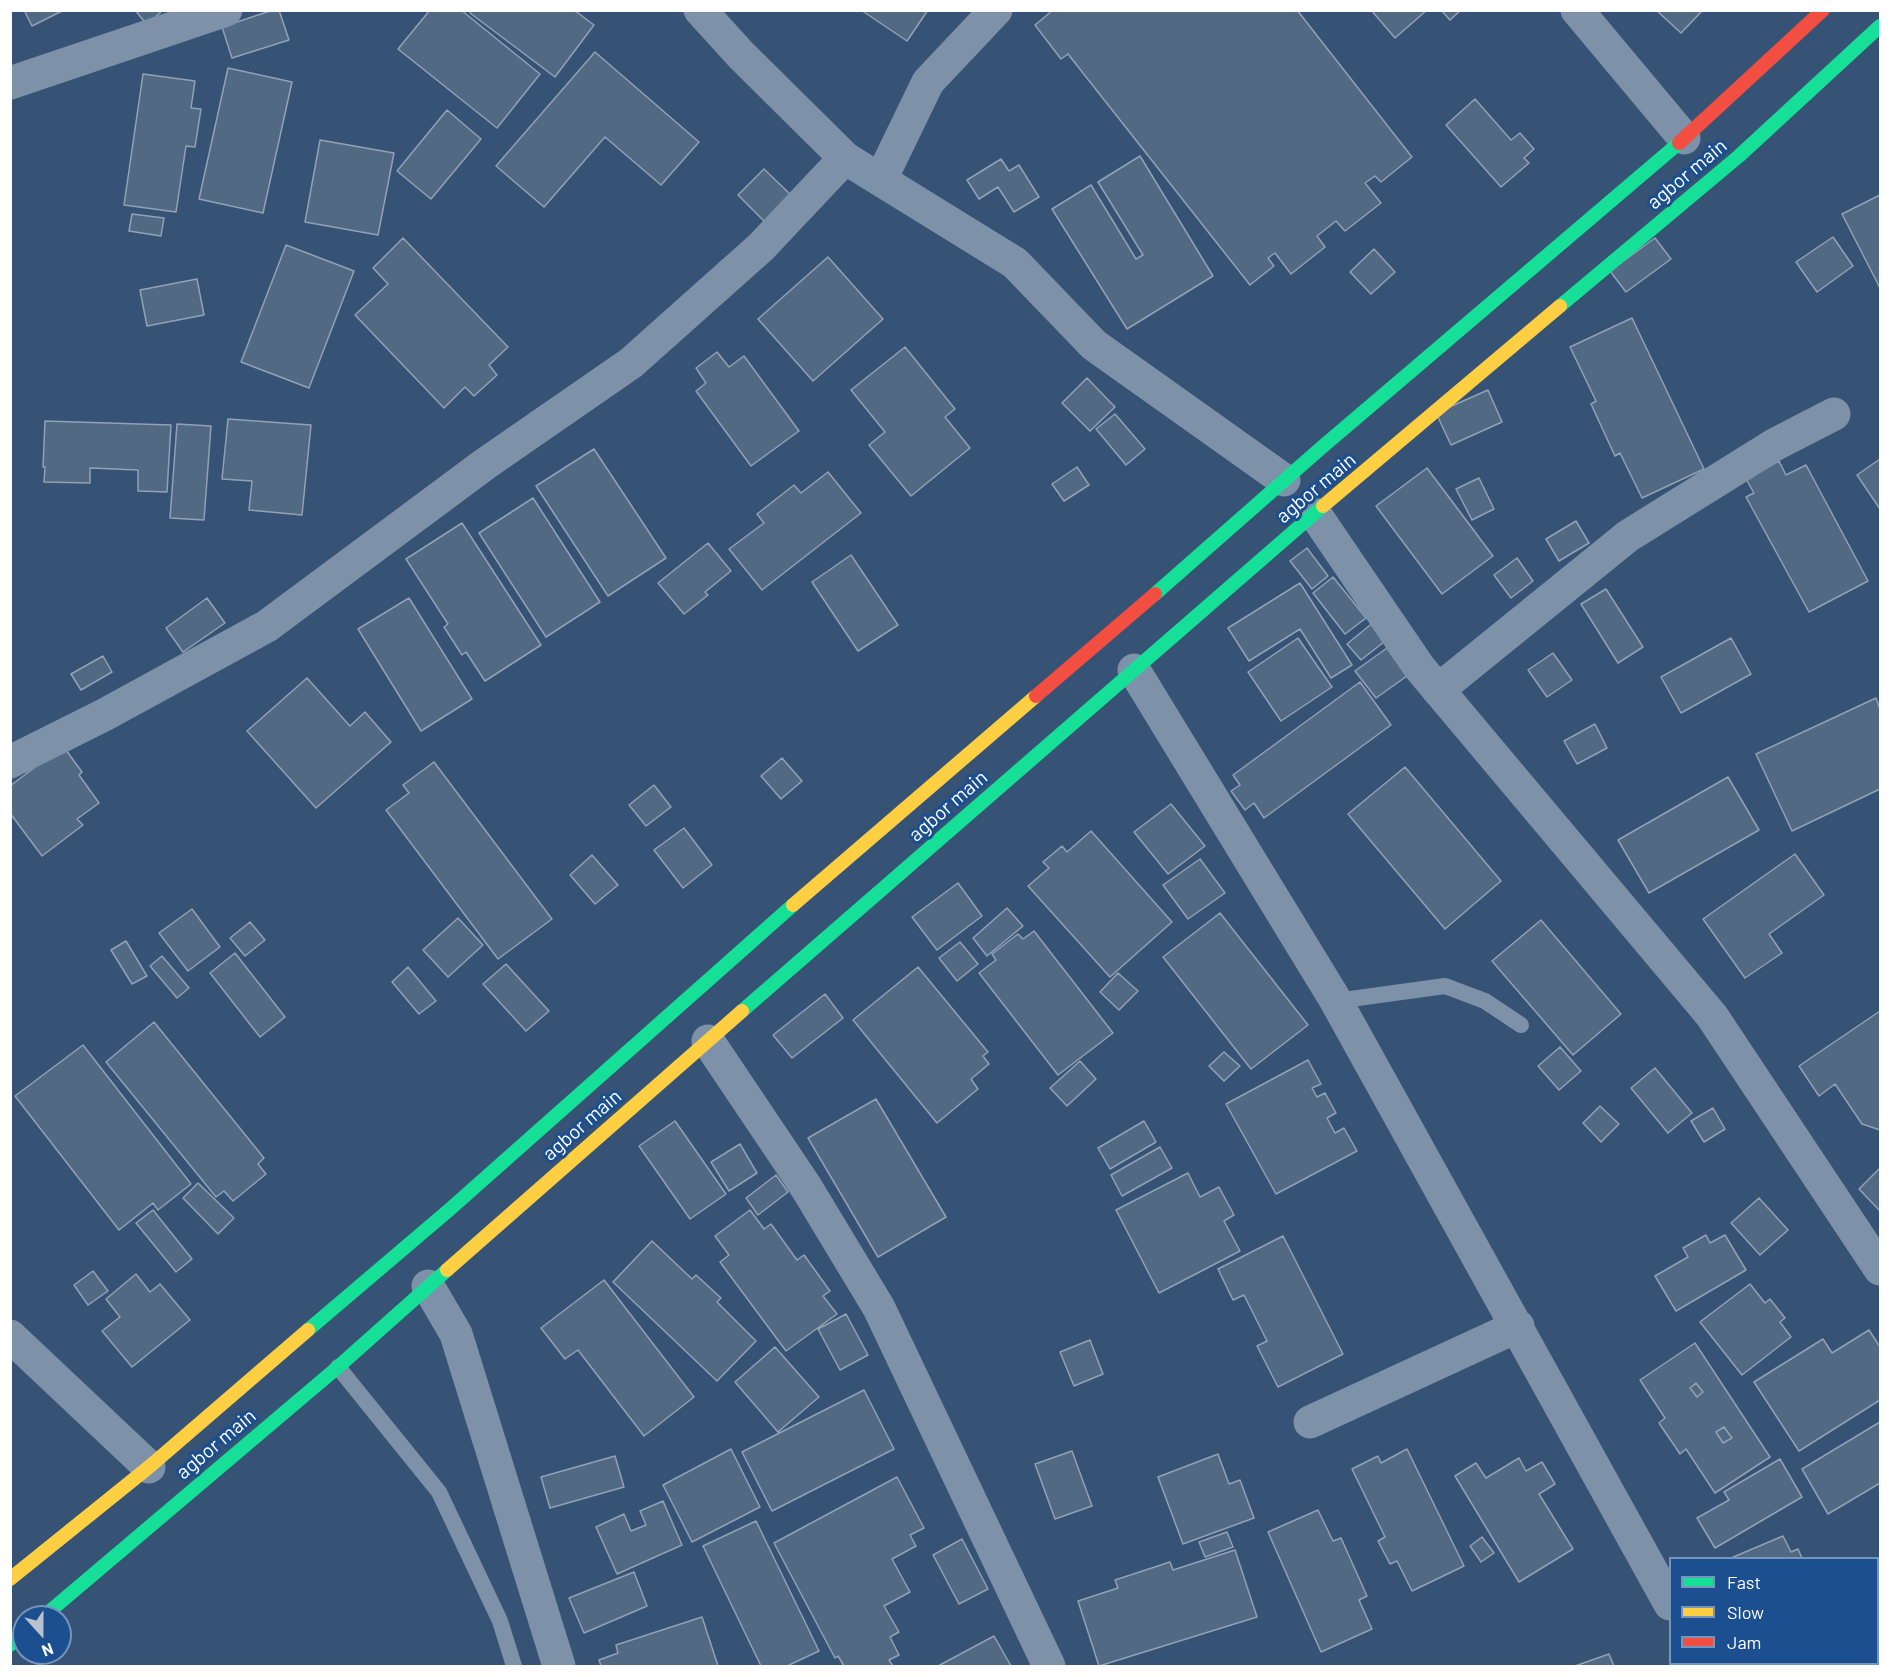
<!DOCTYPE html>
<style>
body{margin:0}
#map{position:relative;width:1891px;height:1677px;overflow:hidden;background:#365274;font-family:Barlow,sans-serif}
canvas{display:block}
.frame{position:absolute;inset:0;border:12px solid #fff;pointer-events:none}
.legend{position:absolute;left:1669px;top:1557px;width:210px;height:108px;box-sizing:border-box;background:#1b4f8f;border:2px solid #7695bc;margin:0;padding:8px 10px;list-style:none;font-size:18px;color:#fff}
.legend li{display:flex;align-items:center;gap:12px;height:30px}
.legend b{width:30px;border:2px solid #7695bc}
.north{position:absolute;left:12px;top:1605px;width:60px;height:60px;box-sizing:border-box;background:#1b4f8f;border:2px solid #7695bc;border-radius:50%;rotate:159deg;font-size:16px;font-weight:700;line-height:24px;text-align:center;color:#fff}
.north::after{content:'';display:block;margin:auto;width:21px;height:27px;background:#b9c2ce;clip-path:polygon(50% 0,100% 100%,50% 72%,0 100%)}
</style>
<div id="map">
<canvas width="1891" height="1677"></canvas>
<div class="frame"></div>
<ul class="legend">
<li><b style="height:8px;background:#16e098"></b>Fast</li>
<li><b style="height:8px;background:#ffcf43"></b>Slow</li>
<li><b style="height:8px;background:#f24e42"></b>Jam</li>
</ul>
<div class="north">N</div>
</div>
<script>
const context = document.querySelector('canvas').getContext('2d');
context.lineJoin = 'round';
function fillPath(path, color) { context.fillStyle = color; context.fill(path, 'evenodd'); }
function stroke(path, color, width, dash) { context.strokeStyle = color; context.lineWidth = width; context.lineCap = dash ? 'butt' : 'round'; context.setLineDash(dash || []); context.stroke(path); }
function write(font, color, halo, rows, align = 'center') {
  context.font = font + ' Barlow,sans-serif'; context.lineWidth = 6; context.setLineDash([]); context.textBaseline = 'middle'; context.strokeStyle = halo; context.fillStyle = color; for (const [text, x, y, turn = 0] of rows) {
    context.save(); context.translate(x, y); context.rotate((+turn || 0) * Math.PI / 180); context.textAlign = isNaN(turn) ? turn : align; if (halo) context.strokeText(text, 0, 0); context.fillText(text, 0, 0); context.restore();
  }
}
const building = new Path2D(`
 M24 10H64L32 26Z
 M135 10H163L147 25Z
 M273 10H279L289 40 232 58 222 27Z
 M430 10H461L540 74 497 128 398 49Z
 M472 10H574L594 25 555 77 470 13Z
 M861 10H928L907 41Z
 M1053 10H1297L1412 157 1381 182 1375 176 1365 183 1381 203 1345 231 1336 221 1317 236 1325 247 1291 274 1275 253 1268 258 1274 266 1250 285 1068 54 1061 59 1035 25Z
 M1371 10H1427L1395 38Z
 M1441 10H1461L1450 20Z
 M1656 10H1703L1681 33Z
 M595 52 699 142 661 185 605 137 544 207 496 166Z
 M228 68 292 82 263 213 199 199Z
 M143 74 195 81 191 108 201 109 195 147 186 146 176 212 124 205Z
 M1475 99 1511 140 1520 133 1534 149 1524 158 1529 163 1501 187 1446 125Z
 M447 110 481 139 431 199 397 171Z
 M320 140 394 153 378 235 305 222Z
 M1140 156 1213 276 1127 329 1052 209 1091 185 1136 259 1143 255 1098 182Z
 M1001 159 1009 171 1019 165 1039 197 1014 212 998 187 979 199 967 180Z
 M764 169 792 196 765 222 738 195Z
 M1880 195V288L1842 214Z
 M132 214 164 218 161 236 129 231Z
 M1833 237 1853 266 1817 292 1796 262Z
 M403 238 508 347 489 365 497 375 474 396 465 387 444 408 355 315 388 284 373 268Z
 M1655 238 1671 259 1626 292 1610 271Z
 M286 245 354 271 309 388 241 362Z
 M1374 249 1395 272 1371 294 1350 272Z
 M828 257 883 319 813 381 758 319Z
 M197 279 204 315 147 326 140 290Z
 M1632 318 1704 469 1642 498 1620 453 1615 456 1591 404 1596 401 1570 347Z
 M905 347 955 409 945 417 970 448 911 496 869 445 885 432 851 390Z
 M717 352 729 367 744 356 799 431 751 466 696 391 706 383 696 368Z
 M1087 378 1115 407 1090 431 1062 403Z
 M1488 390 1502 422 1451 445 1436 413Z
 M1115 414 1145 449 1126 465 1096 429Z
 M228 419 311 425 302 515 249 510 252 481 222 479Z
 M45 421 171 425 167 492 138 491V470L90 468V483L44 482 45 467H43Z
 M177 424 211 426 204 520 170 518Z
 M594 449 666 558 608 596 536 486Z
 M1880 459V509L1857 475Z
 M1779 461 1786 475 1806 465 1868 581 1809 612 1746 497 1754 493 1746 479Z
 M1077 467 1089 485 1064 501 1052 484Z
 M1427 468 1493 556 1442 594 1376 506Z
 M828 472 861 513 762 590 729 549 764 523 757 514 794 485 801 493Z
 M1479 478 1494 509 1472 520 1456 489Z
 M533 498 600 602 546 637 479 533Z
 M1576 521 1589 543 1559 561 1546 539Z
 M462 523 541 645 485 681 466 652 462 655 444 627 448 624 406 559Z
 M708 543 731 571 705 592 708 595 684 614 658 583Z
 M1307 548 1328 576 1312 589 1290 561Z
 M851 555 898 625 858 651 812 582Z
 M1517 558 1533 581 1511 598 1494 575Z
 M1333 577 1366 618 1345 634 1313 593Z
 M1300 583 1352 665 1331 678 1300 629 1249 661 1228 628Z
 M1606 589 1643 647 1618 663 1581 604Z
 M207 598 225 623 183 652 166 628Z
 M409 598 472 699 421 731 358 629Z
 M1375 621 1389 638 1361 660 1347 644Z
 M1298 638 1332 687 1281 721 1248 672Z
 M1731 638 1751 674 1681 713 1661 677Z
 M1387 648 1407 676 1376 698 1355 671Z
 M1553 653 1572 680 1547 697 1528 670Z
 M103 656 112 672 81 690 71 674Z
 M307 678 350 726 365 712 391 742 316 808 247 731Z
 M1360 682 1391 725 1264 818 1254 803 1245 810 1231 791 1240 785 1233 775Z
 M1876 698 1880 709V789L1792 831 1756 754Z
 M1595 724 1607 748 1577 764 1564 741Z
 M63 746 82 772 79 775 99 803 77 819 83 825 42 856 10 813V786Z
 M782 758 802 781 781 799 761 776Z
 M434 762 552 919 498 959 386 810 409 793 403 785Z
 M1405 767 1501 881 1445 929 1348 814Z
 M1728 777 1759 830 1649 893 1618 840Z
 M654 785 671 807 646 826 629 805Z
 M1171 804 1205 846 1168 874 1134 832Z
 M684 828 712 865 683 888 654 850Z
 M1091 831 1172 922 1110 977 1028 886 1049 868 1043 862 1062 846 1067 852Z
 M1795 854 1824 895 1769 934 1782 953 1745 978 1703 919Z
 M592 855 618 885 595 904 570 875Z
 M1200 859 1225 893 1188 919 1163 885Z
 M958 883 982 916 937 950 912 917Z
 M1007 908 1023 926 987 956 973 938Z
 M192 909 220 947 188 971 159 933Z
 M1220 913 1308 1025 1251 1069 1163 957Z
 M458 918 483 945 448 977 423 950Z
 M1541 920 1621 1014 1573 1055 1492 961Z
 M250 922 265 940 245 956 230 938Z
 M1034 931 1113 1033 1058 1075 979 973 996 960 992 954 1018 934 1023 939Z
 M126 941 147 976 132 984 111 950Z
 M960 942 978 964 957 981 939 958Z
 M235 953 285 1017 260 1037 210 973Z
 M162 956 189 988 177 998 150 966Z
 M506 964 549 1011 526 1031 483 984Z
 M408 967 436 1001 419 1014 392 982Z
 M918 967 988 1052 983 1056 989 1064 971 1079 978 1089 937 1123 853 1020Z
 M1118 973 1138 991 1119 1010 1100 992Z
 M825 994 843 1018 792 1058 773 1035Z
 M1880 1011V1130L1862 1124 1835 1084 1819 1096 1799 1066Z
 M154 1022 264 1158 258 1164 266 1174 233 1201 224 1191 216 1197 106 1062Z
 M83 1045 191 1184 158 1210 153 1203 119 1230 15 1096Z
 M1560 1047 1581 1071 1559 1090 1538 1066Z
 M1224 1052 1240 1066 1224 1081 1209 1066Z
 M1308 1060 1321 1084 1312 1088 1317 1097 1325 1093 1336 1113 1327 1118 1335 1133 1344 1128 1357 1151 1276 1194 1226 1104Z
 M1080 1061 1096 1079 1067 1106 1050 1088Z
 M1655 1068 1692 1113 1668 1133 1631 1088Z
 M876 1099 946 1217 878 1257 808 1138Z
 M1600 1106 1619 1124 1601 1142 1583 1123Z
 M1713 1108 1725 1129 1704 1142 1691 1121Z
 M675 1121 726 1194 690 1219 639 1146Z
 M1144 1121 1156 1142 1110 1169 1098 1148Z
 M740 1144 757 1173 729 1191 711 1162Z
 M1160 1147 1172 1168 1122 1196 1111 1175Z
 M1880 1168V1211L1859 1189Z
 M1188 1173 1200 1197 1219 1187 1234 1215 1224 1221 1240 1251 1159 1293 1116 1210Z
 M776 1175 788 1192 758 1215 746 1198Z
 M198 1183 234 1218 218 1234 183 1198Z
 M1759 1198 1788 1230 1760 1255 1731 1223Z
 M153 1210 192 1259 176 1272 136 1223Z
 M750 1210 764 1229 771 1224 797 1260 804 1255 830 1291 823 1296 837 1314 786 1351 720 1262 729 1255 715 1236Z
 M1706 1235 1710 1243 1725 1235 1746 1270 1676 1311 1655 1276 1688 1257 1683 1248Z
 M1283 1236 1343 1354 1278 1387 1257 1346 1267 1341 1244 1295 1233 1300 1218 1269Z
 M652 1241 692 1279 696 1275 721 1298 717 1302 756 1341 717 1381 613 1282Z
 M93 1271 108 1291 88 1305 74 1285Z
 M136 1274 150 1292 160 1284 190 1320 132 1367 102 1331 120 1317 106 1299Z
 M604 1280 694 1397 644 1436 578 1350 565 1359 541 1328Z
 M1750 1284 1765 1303 1770 1299 1785 1318 1780 1322 1791 1337 1742 1375 1700 1322Z
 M846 1314 868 1355 840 1370 818 1329Z
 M1869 1330 1880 1347V1400L1799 1451 1754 1382 1823 1339 1832 1353Z
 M1090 1340 1103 1374 1074 1386 1060 1352Z
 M1695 1343 1770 1457 1715 1493 1686 1449 1680 1454 1659 1423 1665 1418 1640 1380ZM1696 1383 1703 1392 1697 1397 1690 1388ZM1724 1427 1732 1438 1723 1443 1716 1432Z
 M775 1347 819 1397 778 1432 735 1382Z
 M1696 1383 1703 1392 1697 1397 1690 1388Z
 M864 1390 894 1449 772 1511 742 1452Z
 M1880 1422V1483L1828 1514 1802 1469Z
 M1724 1427 1732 1438 1723 1443 1716 1432Z
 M731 1449 760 1507 692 1542 663 1485Z
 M1407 1449 1464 1566 1412 1591 1397 1561 1390 1564 1378 1541 1385 1537 1352 1469 1378 1456 1381 1463Z
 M1072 1451 1092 1506 1055 1519 1035 1464Z
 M1218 1454 1229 1484 1240 1480 1254 1518 1183 1544 1158 1477Z
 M615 1456 624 1487 550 1508 541 1477Z
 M1519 1458 1526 1471 1542 1462 1555 1484 1539 1494 1573 1549 1519 1582 1455 1476 1476 1463 1486 1478Z
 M1780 1459 1802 1497 1715 1548 1697 1518 1729 1500 1724 1492Z
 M897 1477 924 1528 910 1535 916 1546 892 1559 910 1592 884 1606 899 1632 890 1637 899 1655 889 1660 893 1666H844L838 1656 835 1658 774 1543Z
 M663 1501 682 1545 617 1574 596 1527 624 1514 631 1531 646 1525 640 1511Z
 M1318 1510 1333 1541 1341 1538 1367 1596 1359 1600 1372 1629 1321 1652 1268 1532Z
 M756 1521 819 1651 787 1666H761L703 1546Z
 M1227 1532 1233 1547 1205 1557 1199 1542Z
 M1783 1536 1791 1552 1798 1549 1802 1558H1731Z
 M1482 1537 1494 1553 1481 1562 1470 1546Z
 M962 1539 988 1589 959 1604 933 1555Z
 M1235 1550 1257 1617 1099 1666 1078 1601 1118 1588 1115 1580 1170 1562 1173 1570Z
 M634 1572 647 1606 584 1633 569 1598Z
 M702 1617 718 1666H601L599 1660 618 1653 616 1645Z
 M994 1636 1011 1666H938Z
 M1609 1654 1614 1666H1575Z`);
fillPath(building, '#526984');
stroke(building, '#92a2b6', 1.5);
stroke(new Path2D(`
 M1336 1001 1445 986 1485 1001 1521 1025
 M338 1367 439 1492 500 1621 514 1666`), '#7d92a8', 16);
stroke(new Path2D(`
 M700 10 741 55 845 158 1015 263 1094 345 1284 480
 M1577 10 1684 138
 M10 83 226 10
 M881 179 928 82 996 10
 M1315 514 1419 667 1712 1016 1880 1269
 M1134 670 1336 1001 1670 1604
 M1438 690 1628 536 1774 445 1834 414
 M10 762 104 715 267 626 485 464 631 363 761 247 845 158
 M708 1041 806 1187 879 1308 1049 1666
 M428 1286 456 1334 559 1666
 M10 1336 149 1467
 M1310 1422 1518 1326
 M1706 1664 1708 1666`), '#7d92a8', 33);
stroke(new Path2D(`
 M1560 306 1739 156 1880 26
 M1155 594 1321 448 1679 143
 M742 1011 1323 506
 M308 1330 449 1210 793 905
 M43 1617 338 1367 447 1270
 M10 1645 24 1633`), '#16e098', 14);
stroke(new Path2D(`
 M1323 506 1560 306
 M793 905 1036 696
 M447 1270 742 1011
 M10 1579 149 1467 308 1330`), '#ffcf43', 14);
stroke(new Path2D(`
 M1679 143 1823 10
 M1036 696 1155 594`), '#f24e42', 14);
write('20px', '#fff', '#1b4f8f', [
 ["agbor main",1687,174,-40],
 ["agbor main",1316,488,-40],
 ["agbor main",948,806,-41],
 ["agbor main",582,1125,-41],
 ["agbor main",216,1444,-40]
]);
</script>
